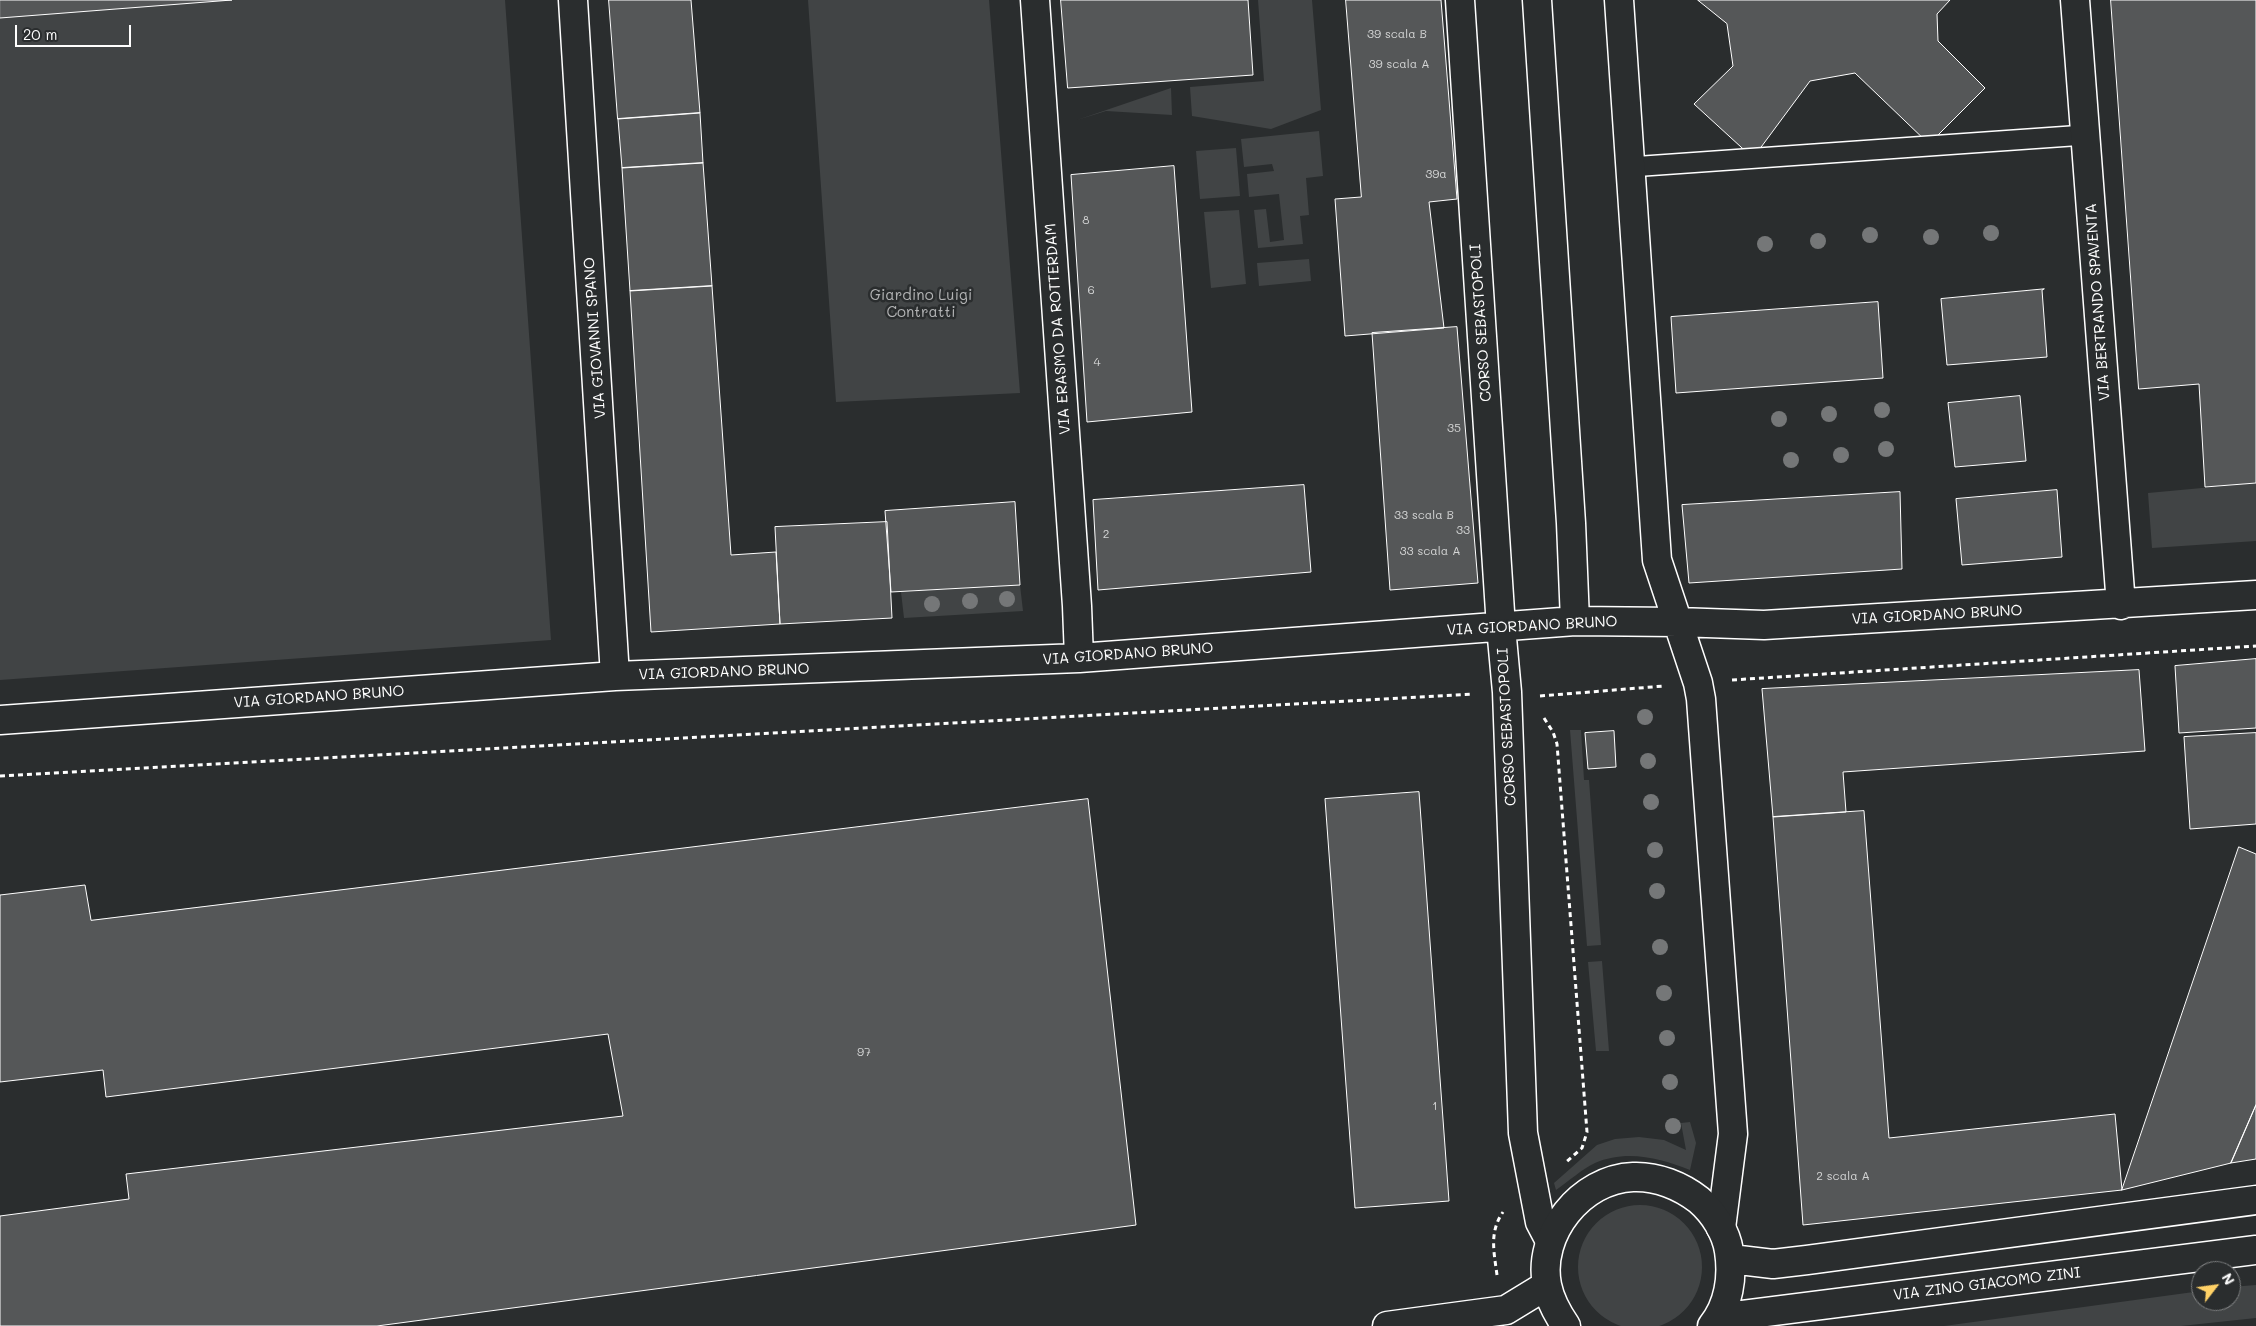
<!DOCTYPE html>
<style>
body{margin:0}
#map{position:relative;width:2256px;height:1326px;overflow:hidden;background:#2a2d2e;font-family:Mali,sans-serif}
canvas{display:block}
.north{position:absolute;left:2191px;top:1261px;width:50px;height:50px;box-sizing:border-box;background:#2a2d2e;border:1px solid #7f8182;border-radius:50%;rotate:60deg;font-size:14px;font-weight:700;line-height:20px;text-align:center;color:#fff}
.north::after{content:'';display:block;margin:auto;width:18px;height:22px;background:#ffd166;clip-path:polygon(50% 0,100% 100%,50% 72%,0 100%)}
.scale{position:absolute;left:15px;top:25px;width:116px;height:22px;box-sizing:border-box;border:2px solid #fff;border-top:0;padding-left:6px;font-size:15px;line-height:18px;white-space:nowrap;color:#fff;-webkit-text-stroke:4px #2a2d2e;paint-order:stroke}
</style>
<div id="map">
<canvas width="2256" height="1326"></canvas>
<div class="north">N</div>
<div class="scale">20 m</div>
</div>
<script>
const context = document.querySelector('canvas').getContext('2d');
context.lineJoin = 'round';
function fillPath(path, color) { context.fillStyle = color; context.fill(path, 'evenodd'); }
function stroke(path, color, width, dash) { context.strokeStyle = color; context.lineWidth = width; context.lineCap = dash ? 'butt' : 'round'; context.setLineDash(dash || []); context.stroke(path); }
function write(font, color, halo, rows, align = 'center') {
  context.font = font + ' Mali,sans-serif'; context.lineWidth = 5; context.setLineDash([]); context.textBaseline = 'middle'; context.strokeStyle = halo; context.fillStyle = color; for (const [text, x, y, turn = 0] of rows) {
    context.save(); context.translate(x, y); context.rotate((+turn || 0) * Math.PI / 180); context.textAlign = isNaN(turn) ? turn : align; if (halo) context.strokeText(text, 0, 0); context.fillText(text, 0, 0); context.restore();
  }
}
fillPath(new Path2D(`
 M0 0H505L551 640 0 680Z
 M808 0H989L1020 393 836 402Z
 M1258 0H1312L1321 110 1271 129 1192 116 1190 87 1264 81Z
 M1171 88 1172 115 1106 111 1077 120Z
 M1319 131 1323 176 1306 178 1309 215 1300 216 1303 244 1258 248 1254 210 1266 209 1270 242 1284 240 1279 194 1249 197 1247 174 1274 171 1272 164 1244 167 1241 139Z
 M1236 148 1240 196 1200 199 1196 151Z
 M1239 210 1246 284 1211 288 1204 212Z
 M1309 259 1311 281 1259 286 1257 263Z
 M2256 483V541L2152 548 2148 493Z
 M1020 585 1023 611 904 618 901 592Z
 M1570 730H1581L1584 780H1589L1601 945 1587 946Z
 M1602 961 1609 1051H1596L1588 962Z
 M1690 1122 1696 1143 1690 1170C1661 1158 1626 1149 1595 1163 1582 1169 1569 1181 1556 1190L1554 1183 1597 1145 1615 1139 1639 1137 1664 1140 1686 1150 1681 1123Z
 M1578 1267a62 62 0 1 1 124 0a62 62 0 1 1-124 0Z
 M2256 1285V1318L2181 1326H1944L2201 1291V1301H2231V1287Z`), '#414445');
const building = new Path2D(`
 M0 0H232L0 18Z
 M609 0H691L700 113 618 119Z
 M1061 0H1248L1253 75 1068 88Z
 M1346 0H1441L1457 199 1429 202 1444 328 1345 336 1335 199 1361 197Z
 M1698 0H1950L1937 14 1938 41 1985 88 1929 144 1855 73 1810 81 1753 158 1694 104 1733 66 1727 24Z
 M2111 0H2256V483L2205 487 2199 384 2139 389Z
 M700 113 703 163 622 168 618 119Z
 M703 163 712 286 630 291 622 168Z
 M1174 166 1192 412 1087 422 1071 175Z
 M712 286 731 555 776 552 780 624 651 632 630 291Z
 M2044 289 2042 290 2047 357 1947 365 1941 299Z
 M1878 302 1883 378 1676 393 1671 317Z
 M1457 327 1478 583 1390 590 1372 333Z
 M2020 396 2026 461 1955 467 1948 403Z
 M1304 485 1311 572 1098 590 1093 500Z
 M2057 490 2062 557 1962 565 1956 499Z
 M1900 492 1902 569 1689 583 1682 505Z
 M1015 502 1020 585 891 592 885 511Z
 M887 522 892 618 780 624 775 527Z
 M2256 659V728L2179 733 2175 666Z
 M2139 670 2145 751 1843 772 1846 812 1773 817 1762 689Z
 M1614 731 1616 767 1588 769 1585 733Z
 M2256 733V824L2190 829 2184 737Z
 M1419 792 1449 1201 1355 1208 1325 799Z
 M1088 799 1136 1225 377 1326H0V1216L129 1199 126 1174 623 1116 608 1034 106 1097 103 1070 0 1082V895L85 885 91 920Z
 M1864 811 1889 1138 2115 1114 2122 1190 1803 1225 1773 817Z
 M2239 847 2256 854V1105L2231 1163 2122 1190Z
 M2256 1105V1159L2231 1163Z`);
fillPath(building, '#555758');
stroke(building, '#fff', 1);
const lane = new Path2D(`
 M1630 167 2085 135`);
const street = new Path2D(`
 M573 0 615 676
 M1035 0 1077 606 1079 658
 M1460 0 1501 627 1507 692 1523 1133 1540 1222 1550 1241
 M1537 0 1571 523 1575 621
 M1619 0 1657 560 1698 683 1701 699 1733 1134 1721 1228
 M2075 0 2121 605
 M0 720 615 676 1079 658 1575 621 1678 622 1764 625 2256 595`);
const secondary = new Path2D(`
 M1731 1259 1773 1264 1807 1260 2256 1200
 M1719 1318 2256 1250
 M1387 1326 1506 1310 1547 1285
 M1566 1326C1557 1313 1550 1300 1547 1285 1537 1234 1581 1179 1633 1177 1657 1176 1681 1186 1699 1200 1714 1213 1726 1232 1729 1251 1733 1277 1729 1305 1712 1326`);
stroke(lane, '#fff', 22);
stroke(street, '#fff', 31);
stroke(secondary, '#fff', 31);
stroke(new Path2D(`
 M1732 680 2256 646
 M1540 696 1664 686
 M1544 718 1553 732 1557 744 1587 1132 1582 1148 1565 1163
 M0 776 1473 694
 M1497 1275C1494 1252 1489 1232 1503 1212`), '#fff', 3, [5, 4]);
stroke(lane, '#2a2d2e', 19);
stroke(street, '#2a2d2e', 28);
stroke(secondary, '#2a2d2e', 28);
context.fillStyle = '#757778';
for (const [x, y] of [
 [1991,233],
 [1870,235],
 [1931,237],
 [1818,241],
 [1765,244],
 [1882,410],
 [1829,414],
 [1779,419],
 [1886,449],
 [1841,455],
 [1791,460],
 [1007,599],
 [970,601],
 [932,604],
 [1645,717],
 [1648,761],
 [1651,802],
 [1655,850],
 [1657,891],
 [1660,947],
 [1664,993],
 [1667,1038],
 [1670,1082],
 [1673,1126]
]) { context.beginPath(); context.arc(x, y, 8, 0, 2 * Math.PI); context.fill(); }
write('12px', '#d4d5d5', null, [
 ["39 scala B",1397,34],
 ["39 scala A",1399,64],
 ["39a",1436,174],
 ["8",1086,220],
 ["6",1091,290],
 ["4",1097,362],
 ["35",1454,428],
 ["33 scala B",1424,515],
 ["33",1463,530],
 ["2",1106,534],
 ["33 scala A",1430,551],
 ["97",864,1052],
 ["1",1435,1106],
 ["2 scala A",1843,1176]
]);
write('15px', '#b3b4b5', '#2a2d2e', [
 ["Giardino Luigi",921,295],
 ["Contratti",921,312]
]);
write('15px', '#fff', '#2a2d2e', [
 ["VIA BERTRANDO SPAVENTA",2098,302,-94],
 ["CORSO SEBASTOPOLI",1481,323,-94],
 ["VIA ERASMO DA ROTTERDAM",1058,329,-94],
 ["VIA GIOVANNI SPANO",595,338,-94],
 ["VIA GIORDANO BRUNO",1937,615,-3],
 ["VIA GIORDANO BRUNO",1532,626,-3],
 ["VIA GIORDANO BRUNO",1128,654,-4],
 ["VIA GIORDANO BRUNO",724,672,-2],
 ["VIA GIORDANO BRUNO",319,697,-4],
 ["CORSO SEBASTOPOLI",1507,727,-93],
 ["VIA ZINO GIACOMO ZINI",1987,1284,-7]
]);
</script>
